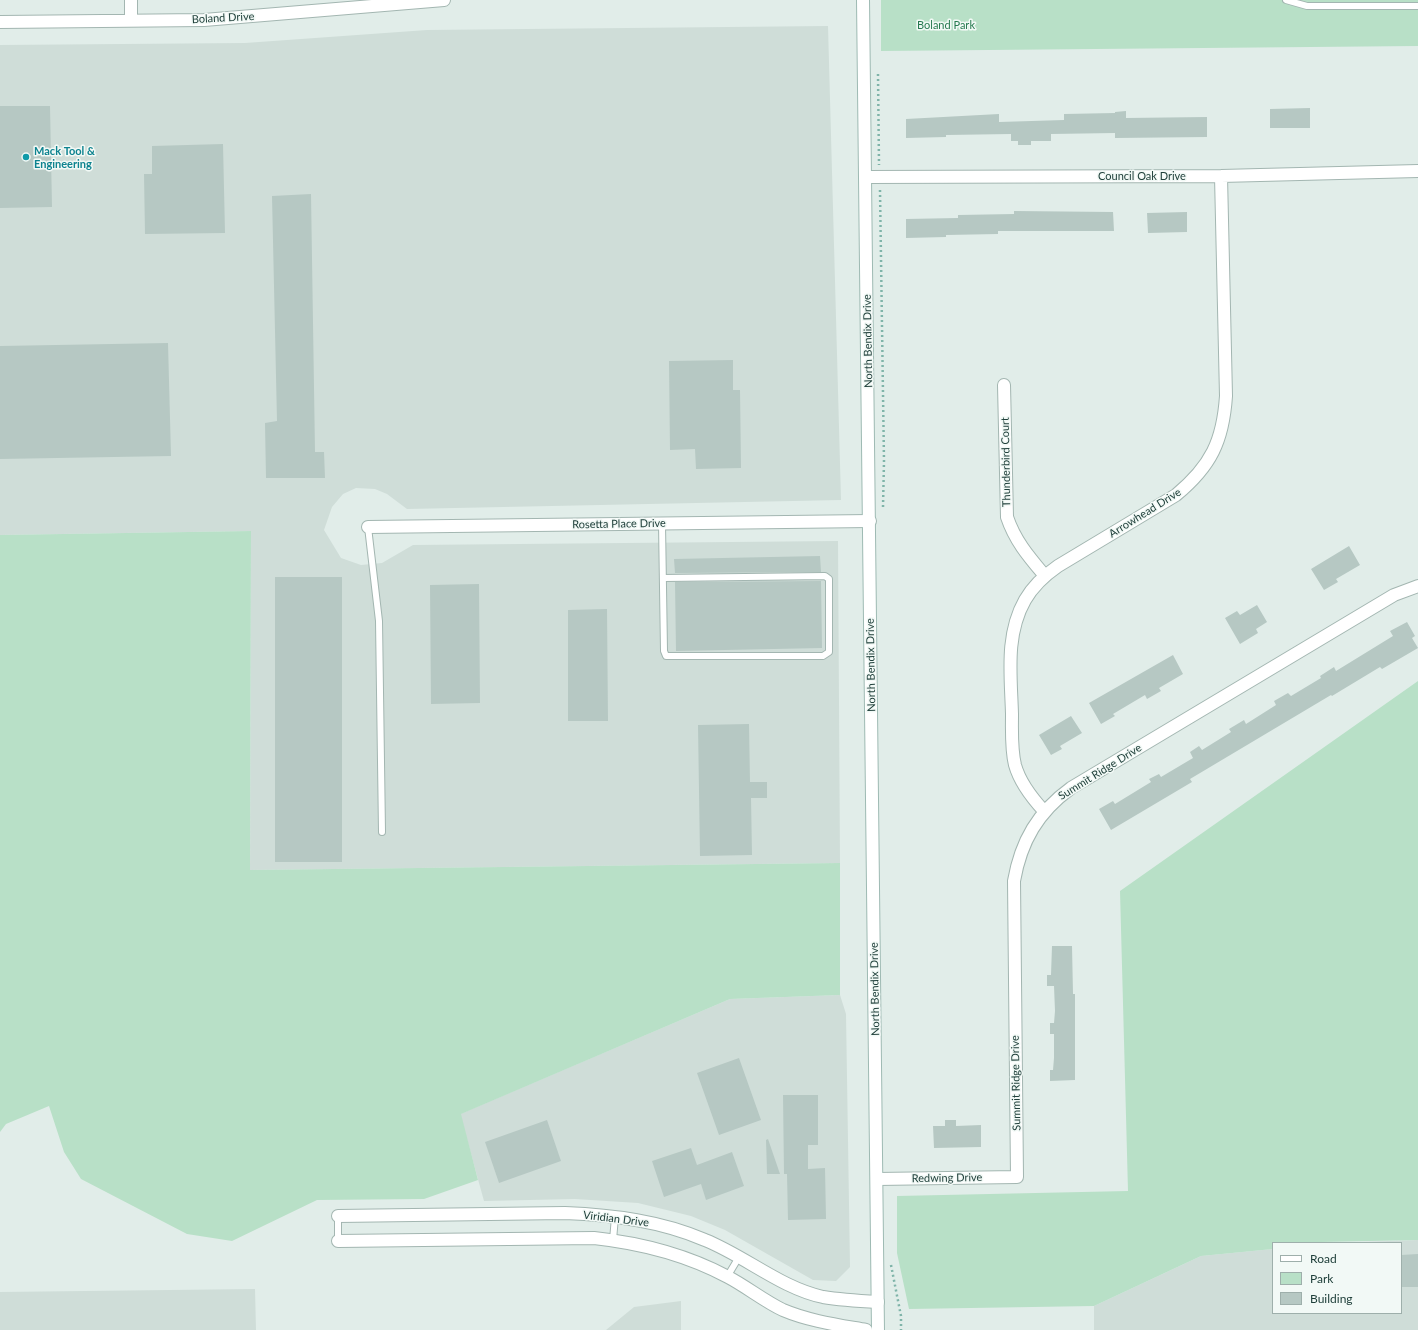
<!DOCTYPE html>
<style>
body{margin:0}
#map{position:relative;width:1418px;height:1330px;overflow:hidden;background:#e1ede9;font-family:Lato,sans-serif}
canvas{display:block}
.legend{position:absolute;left:1272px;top:1242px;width:130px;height:72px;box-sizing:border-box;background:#f2f9f6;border:1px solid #9eafab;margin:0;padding:5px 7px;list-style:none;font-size:12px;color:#20403b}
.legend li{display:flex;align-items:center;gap:8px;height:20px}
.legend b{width:20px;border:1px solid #9eafab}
</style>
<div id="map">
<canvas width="1418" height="1330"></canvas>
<ul class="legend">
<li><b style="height:5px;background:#fff"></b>Road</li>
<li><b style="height:11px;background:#b8e0c7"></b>Park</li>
<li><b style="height:11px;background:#b6c8c3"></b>Building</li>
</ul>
</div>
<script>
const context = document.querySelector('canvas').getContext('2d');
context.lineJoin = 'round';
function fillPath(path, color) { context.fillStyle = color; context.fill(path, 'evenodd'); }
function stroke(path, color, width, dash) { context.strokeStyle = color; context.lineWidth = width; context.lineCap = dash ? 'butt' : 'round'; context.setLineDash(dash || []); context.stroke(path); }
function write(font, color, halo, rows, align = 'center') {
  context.font = font + ' Lato,sans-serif'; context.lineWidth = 3; context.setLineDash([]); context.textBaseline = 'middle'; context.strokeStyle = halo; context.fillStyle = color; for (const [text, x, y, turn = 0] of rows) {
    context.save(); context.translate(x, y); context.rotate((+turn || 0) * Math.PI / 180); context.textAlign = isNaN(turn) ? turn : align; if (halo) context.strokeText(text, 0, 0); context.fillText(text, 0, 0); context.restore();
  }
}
fillPath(new Path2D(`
 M828 26 841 500 407 509 387 494 375 489 356 488 343 494 332 507 324 530 341 558 361 565 382 563 413 545 838 541 840 863 250 870 251 531 0 535V45L245 43 427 30Z
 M840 995 846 1014 850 1267 836 1281 813 1280 725 1230 691 1216 638 1203 575 1199 484 1201 460 1114 730 999Z
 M1418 1240V1330H1094V1306L1201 1256 1273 1249V1313H1401V1243H1333Z
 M255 1289 256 1330H0V1292Z
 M681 1301V1330H606L634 1307Z`), '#cfddd8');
fillPath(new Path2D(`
 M881 0H1418V46L881 51Z
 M251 531 250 870 840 863V995L730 999 461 1114 478 1180 424 1199 317 1200 232 1241 187 1234 81 1179 64 1152 49 1106 6 1124 0 1132V535Z
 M1418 681V1240L1273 1243V1249L1201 1256 1094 1306 909 1309 897 1253V1196L1128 1191 1120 891Z`), '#b8e0c7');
fillPath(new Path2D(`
 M0 106H50L52 207 0 208Z
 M1310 108V128H1270V109Z
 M1126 111V118L1207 117V137L1115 138V133L1051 134V141H1031V145H1018V141H1011V134L946 135V137L906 138V119L999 114V122L1064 120V114L1115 113V112Z
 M223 144 225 233 145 234 144 174H152V146Z
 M311 194 315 452H324L325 478H266L265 423 277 421 272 196Z
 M1014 211 1113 212 1114 231H998V234L946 235V237L906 238V219L958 218V215L1014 214Z
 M1187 212V232L1148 233 1147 213Z
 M168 343 171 456 0 459V346Z
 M733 360V390H740L741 468 696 469 695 449 670 450 669 361Z
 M1349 546 1360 565 1336 579 1338 582 1324 590 1311 569Z
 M820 556 821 572 675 573 674 559Z
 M275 577H342V862H275Z
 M821 581 822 648 676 651 675 582Z
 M479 584 480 703 431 704 430 585Z
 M1257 605 1267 622 1256 629 1258 633 1240 644 1225 618 1237 611 1240 615Z
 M607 609 608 721H568V610Z
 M1407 622 1415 636 1412 638 1418 648 1382 669 1380 667 1332 696 1331 695 1190 779 1192 782 1111 830 1099 809 1113 801 1115 804 1151 782 1149 779 1159 774 1161 777 1193 758 1190 752 1199 746 1202 750 1231 732 1229 729 1244 720 1246 724 1276 705 1274 701 1288 693 1291 696 1321 678 1320 676 1334 667 1336 671 1393 636 1390 631Z
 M1173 655 1183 674 1159 688 1161 691 1147 699 1145 695 1113 714 1115 716 1101 724 1089 703Z
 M1071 716 1082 733 1060 746 1062 749 1051 755 1039 735Z
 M749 724 750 782H767V798H751L752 855 700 856 698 725Z
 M1052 946H1072L1073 994H1075V1080L1050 1081V1070H1053L1054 1058V1034H1050V1023H1054L1055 1011 1054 986H1047V975H1051Z
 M739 1058 761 1120 719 1135 697 1073Z
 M783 1095H818V1145H808V1169L825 1168 826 1219 788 1220 787 1174H784Z
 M547 1120 561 1161 499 1183 485 1142Z
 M945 1120H956V1126L981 1125V1147L934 1148 933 1126H945Z
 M768 1139 780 1174H767L766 1140Z
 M691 1148 697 1165 732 1152 744 1186 706 1200 701 1184 664 1197 652 1161Z
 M1418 1254V1287H1401V1255Z`), '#b6c8c3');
const lane = new Path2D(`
 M1286 0 1307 6H1418
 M662 524 664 651 666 656H823L829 652V579L825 576 664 578
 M368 527 379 621 382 832
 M338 1216V1241
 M613 1240 615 1217
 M727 1277 739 1257`);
const street = new Path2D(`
 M131 0V20
 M0 22 204 20 444 0
 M866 177 1221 176 1418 171
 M1004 385 1007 517C1015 541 1029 557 1045 576
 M368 527 870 521
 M1044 811C1032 798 1020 783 1015 765 1011 749 1012 731 1012 714 1011 676 1005 635 1025 600 1033 586 1045 575 1058 566L1176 495C1211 466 1223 441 1226 396L1221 176
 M877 1179 1017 1177 1014 881C1021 841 1038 812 1071 788L1394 595 1418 586
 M338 1216 565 1213C613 1215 661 1221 705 1240 745 1256 781 1288 823 1297 841 1300 859 1301 878 1302
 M338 1241 594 1238C640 1243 687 1255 728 1277 747 1287 764 1301 783 1310 809 1321 838 1325 866 1330`);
const secondary = new Path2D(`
 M863 0 878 1330`);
stroke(lane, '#a3b6b1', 8);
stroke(street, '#a3b6b1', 14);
stroke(secondary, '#9ebab3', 14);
stroke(new Path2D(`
 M878 74 879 165
 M880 190 884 461 883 507
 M891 1265 901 1316V1330`), '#7fb4a9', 2.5, [2, 3]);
stroke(lane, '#fff', 6);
stroke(street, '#fff', 12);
stroke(secondary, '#fff', 12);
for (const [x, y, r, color] of [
 [26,157,4,"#0f9aa8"]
]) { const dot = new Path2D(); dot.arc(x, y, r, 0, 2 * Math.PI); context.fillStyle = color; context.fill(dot); stroke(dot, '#f2f9f6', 1.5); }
write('11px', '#20403b', '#f2f9f6', [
 ["Boland Drive",223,18,-3],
 ["Council Oak Drive",1142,176],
 ["North Bendix Drive",868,341,-91],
 ["Thunderbird Court",1006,462,-91],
 ["Arrowhead Drive",1145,513,-32],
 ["Rosetta Place Drive",619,524,-1],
 ["North Bendix Drive",871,665,-91],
 ["Summit Ridge Drive",1100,772,-32],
 ["North Bendix Drive",875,989,-91],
 ["Summit Ridge Drive",1016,1083,-91],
 ["Redwing Drive",947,1178,-1],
 ["Viridian Drive",616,1219,7]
]);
write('11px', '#267a50', '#f2f9f6', [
 ["Boland Park",946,25]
]);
write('bold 11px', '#0d838f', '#f2f9f6', [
 ["Mack Tool &",34,151],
 ["Engineering",34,164]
], 'left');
</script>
